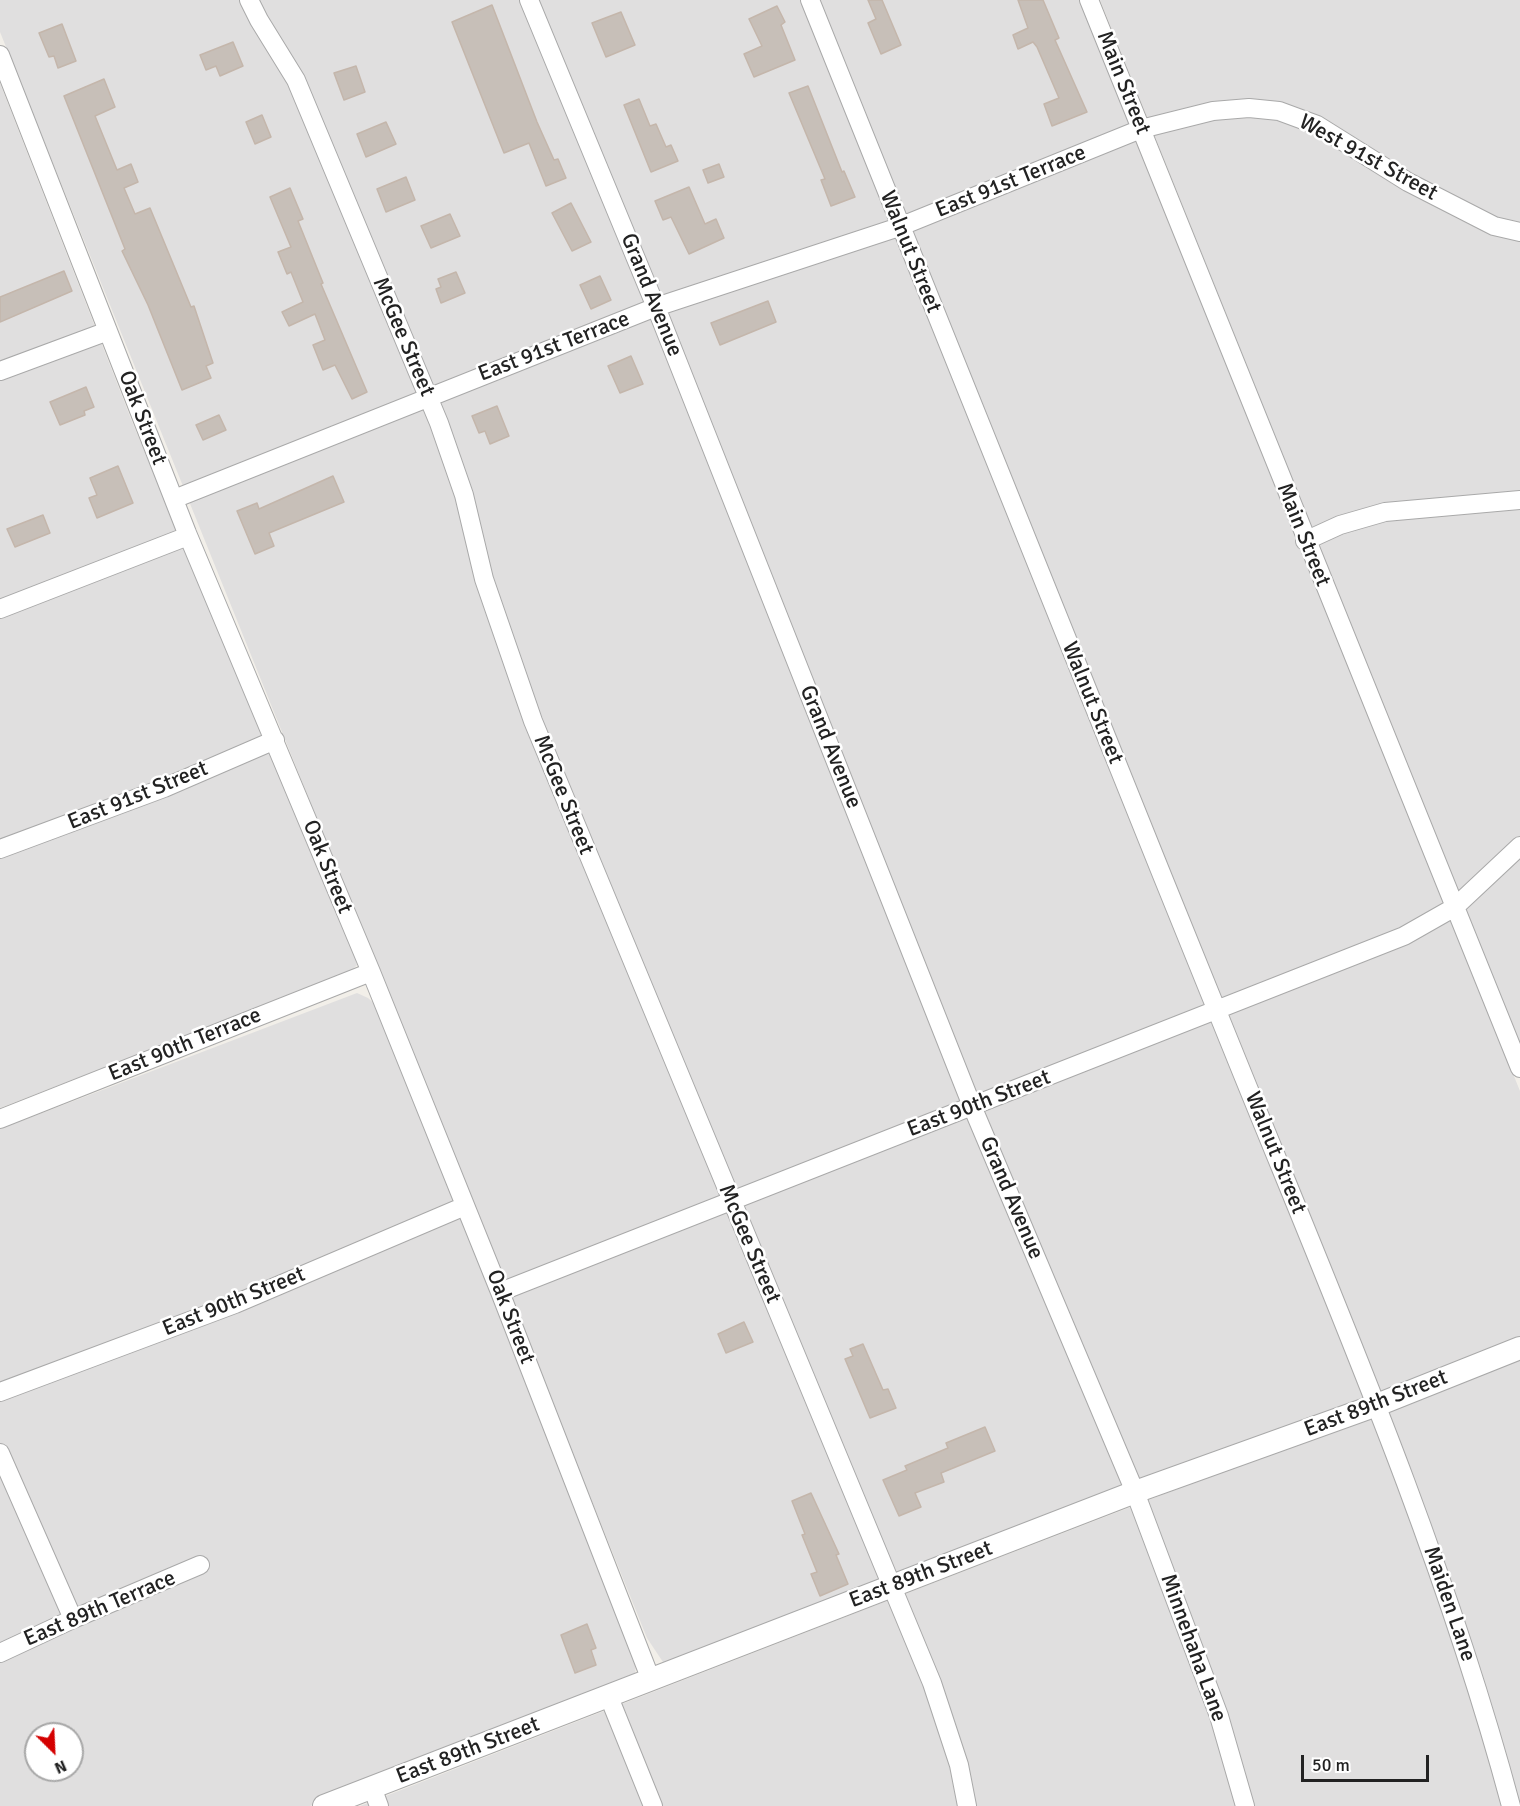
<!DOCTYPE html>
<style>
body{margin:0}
#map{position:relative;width:1520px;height:1806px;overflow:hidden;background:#f2efe9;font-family:Signika,sans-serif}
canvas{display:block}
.north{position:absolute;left:24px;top:1722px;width:60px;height:60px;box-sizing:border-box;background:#fff;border:2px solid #a7a7a7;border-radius:50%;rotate:156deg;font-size:16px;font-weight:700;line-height:24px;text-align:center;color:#222}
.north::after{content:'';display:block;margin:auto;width:21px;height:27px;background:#d40000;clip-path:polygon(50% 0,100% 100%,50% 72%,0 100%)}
.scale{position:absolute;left:1301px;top:1755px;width:128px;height:27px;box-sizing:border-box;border:3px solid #222;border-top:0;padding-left:8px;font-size:18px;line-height:21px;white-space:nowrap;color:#222;-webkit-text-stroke:4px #fff;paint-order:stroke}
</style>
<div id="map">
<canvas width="1520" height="1806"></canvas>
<div class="north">N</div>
<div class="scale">50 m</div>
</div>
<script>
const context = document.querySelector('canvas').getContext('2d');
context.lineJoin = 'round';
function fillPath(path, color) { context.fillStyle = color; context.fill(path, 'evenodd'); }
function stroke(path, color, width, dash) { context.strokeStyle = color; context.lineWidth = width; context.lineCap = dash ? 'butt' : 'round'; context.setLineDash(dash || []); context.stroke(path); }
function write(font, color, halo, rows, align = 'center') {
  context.font = font + ' Signika,sans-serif'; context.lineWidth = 5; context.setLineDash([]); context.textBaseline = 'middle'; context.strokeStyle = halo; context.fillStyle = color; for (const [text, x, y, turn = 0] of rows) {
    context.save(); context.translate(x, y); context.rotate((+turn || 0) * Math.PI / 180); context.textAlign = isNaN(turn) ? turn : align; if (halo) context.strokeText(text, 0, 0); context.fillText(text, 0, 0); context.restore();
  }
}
fillPath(new Path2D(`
 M0 0H1079L1520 1091V1339L675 1664 663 1662 647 1638 0 32Z
 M1100 0H1520V1044L1497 989Z
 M0 83 131 419 355 955 357 965 349 973 0 1108Z
 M357 993 368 998 377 1006 636 1663 635 1676 625 1683 310 1806H0V1129ZM36 1734H72V1770H36Z
 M1520 1357V1806H360L871 1607Z`), '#e0dfdf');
const building = new Path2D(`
 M868 0H882L901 45 881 54 868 23 876 19Z
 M1018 0H1043L1059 38 1055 40 1087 112 1052 126 1044 104 1059 98 1037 47 1033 42 1018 49 1013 35 1028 28Z
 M492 5 537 122 554 160 558 159 566 178 546 186 529 143 504 153 452 22Z
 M777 6 785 22 781 25 795 60 754 77 744 54 762 46 749 19Z
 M621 12 635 45 606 57 592 23Z
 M62 24 76 61 58 68 54 56 49 57 39 33Z
 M233 42 243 66 220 76 216 66 206 70 200 55Z
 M356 66 365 92 344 100 334 73Z
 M104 79 115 107 95 116 117 170 131 164 138 182 124 188 135 214 150 208 191 307 194 306 213 363 206 366 211 378 182 390 148 305 122 251 125 249 64 96Z
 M808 86 842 172 844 171 855 197 831 206 821 180 825 179 789 93Z
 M639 99 650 126 656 124 666 147 671 145 678 161 651 172 624 105Z
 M262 115 271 137 255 144 246 122Z
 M386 122 396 144 366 157 357 134Z
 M719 164 724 177 708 183 703 170Z
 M406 177 415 200 386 212 377 189Z
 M689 187 705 224 716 219 724 238 689 254 671 217 663 220 655 201Z
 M290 188 303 219 298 221 323 283 321 284 367 392 352 399 335 365 323 370 313 345 325 340 315 314 289 326 282 312 303 302 291 272 287 274 278 252 291 247 270 197Z
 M571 203 591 242 572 251 552 213Z
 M450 214 460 236 431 248 421 226Z
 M64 271 72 291 0 322V297Z
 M456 272 465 293 441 303 436 289 441 287 438 279Z
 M600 276 611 300 591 309 580 285Z
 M768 301 776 322 720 345 711 323Z
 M631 356 643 384 620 393 608 366Z
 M86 387 94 407 84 411 85 415 60 425 50 402Z
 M497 406 509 436 490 444 485 431 479 433 472 416Z
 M219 415 226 430 203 440 196 425Z
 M118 466 133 503 97 518 89 498 97 495 90 478Z
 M333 476 344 502 269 533 274 546 255 554 237 511 257 503 259 509Z
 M43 515 50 533 15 547 7 529Z
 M744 1322 753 1342 726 1353 718 1334Z
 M863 1344 883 1390 888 1389 896 1408 870 1418 845 1359 853 1356 850 1349Z
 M985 1427 995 1451 941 1473 944 1482 915 1493 921 1507 899 1516 883 1480 907 1470 905 1466 948 1448 946 1443Z
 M811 1493 839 1554 836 1555 848 1584 820 1596 811 1574 817 1572 802 1535 805 1534 792 1501Z
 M587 1624 596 1648 591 1650 596 1665 575 1673 561 1635Z`);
fillPath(building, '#c7bfb8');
stroke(building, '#c4b6ab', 1.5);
const minor = new Path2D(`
 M249 0 259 20 296 80 439 423 464 495 484 579 533 721 932 1683 959 1765 967 1806
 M529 0 656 307 972 1106 1135 1492 1219 1716 1245 1806
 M810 0C948 351 1091 699 1232 1048 1333 1298 1441 1545 1511 1806
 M1089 0 1520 1068
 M0 55 187 533 371 972 500 1292 651 1680
 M0 371 108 331
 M174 499 656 307 899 227 1141 129 1213 111 1249 108 1279 111 1317 125 1408 182 1494 226 1520 232
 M1305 541 1340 525 1385 512 1520 500
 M0 609 188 536
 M0 849 164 788 275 740
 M0 1119 371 972
 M500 1292 1404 936 1455 907 1520 846
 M0 1392 235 1304 465 1206
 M0 1453 73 1619
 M0 1653 73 1619 200 1565
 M609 1697 653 1806
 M372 1787 379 1806`);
const tertiary = new Path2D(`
 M324 1806 1135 1492 1377 1405 1520 1348`);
stroke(minor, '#a9a9a9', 20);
stroke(tertiary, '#a9a9a9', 24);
stroke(minor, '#fff', 18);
stroke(tertiary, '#fff', 22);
write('22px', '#222', '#fff', [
 ["Main Street",1123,83,68],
 ["West 91st Street",1368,158,29],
 ["East 91st Terrace",1011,182,-22],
 ["Walnut Street",910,252,68],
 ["Grand Avenue",651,295,68],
 ["McGee Street",403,337,67],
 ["East 91st Terrace",554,347,-21],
 ["Oak Street",142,418,69],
 ["Main Street",1303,535,68],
 ["Walnut Street",1092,703,68],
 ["Grand Avenue",830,747,68],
 ["McGee Street",563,795,68],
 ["East 91st Street",138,796,-22],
 ["Oak Street",327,867,68],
 ["East 90th Terrace",185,1045,-22],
 ["East 90th Street",979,1104,-21],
 ["Walnut Street",1275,1153,68],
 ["Grand Avenue",1011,1198,67],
 ["McGee Street",749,1244,67],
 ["East 90th Street",234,1302,-22],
 ["Oak Street",510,1317,69],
 ["East 89th Street",1376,1404,-21],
 ["East 89th Street",921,1575,-21],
 ["Maiden Lane",1449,1604,71],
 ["East 89th Terrace",100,1609,-23],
 ["Minnehaha Lane",1193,1648,70],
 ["East 89th Street",468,1751,-21]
]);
</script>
